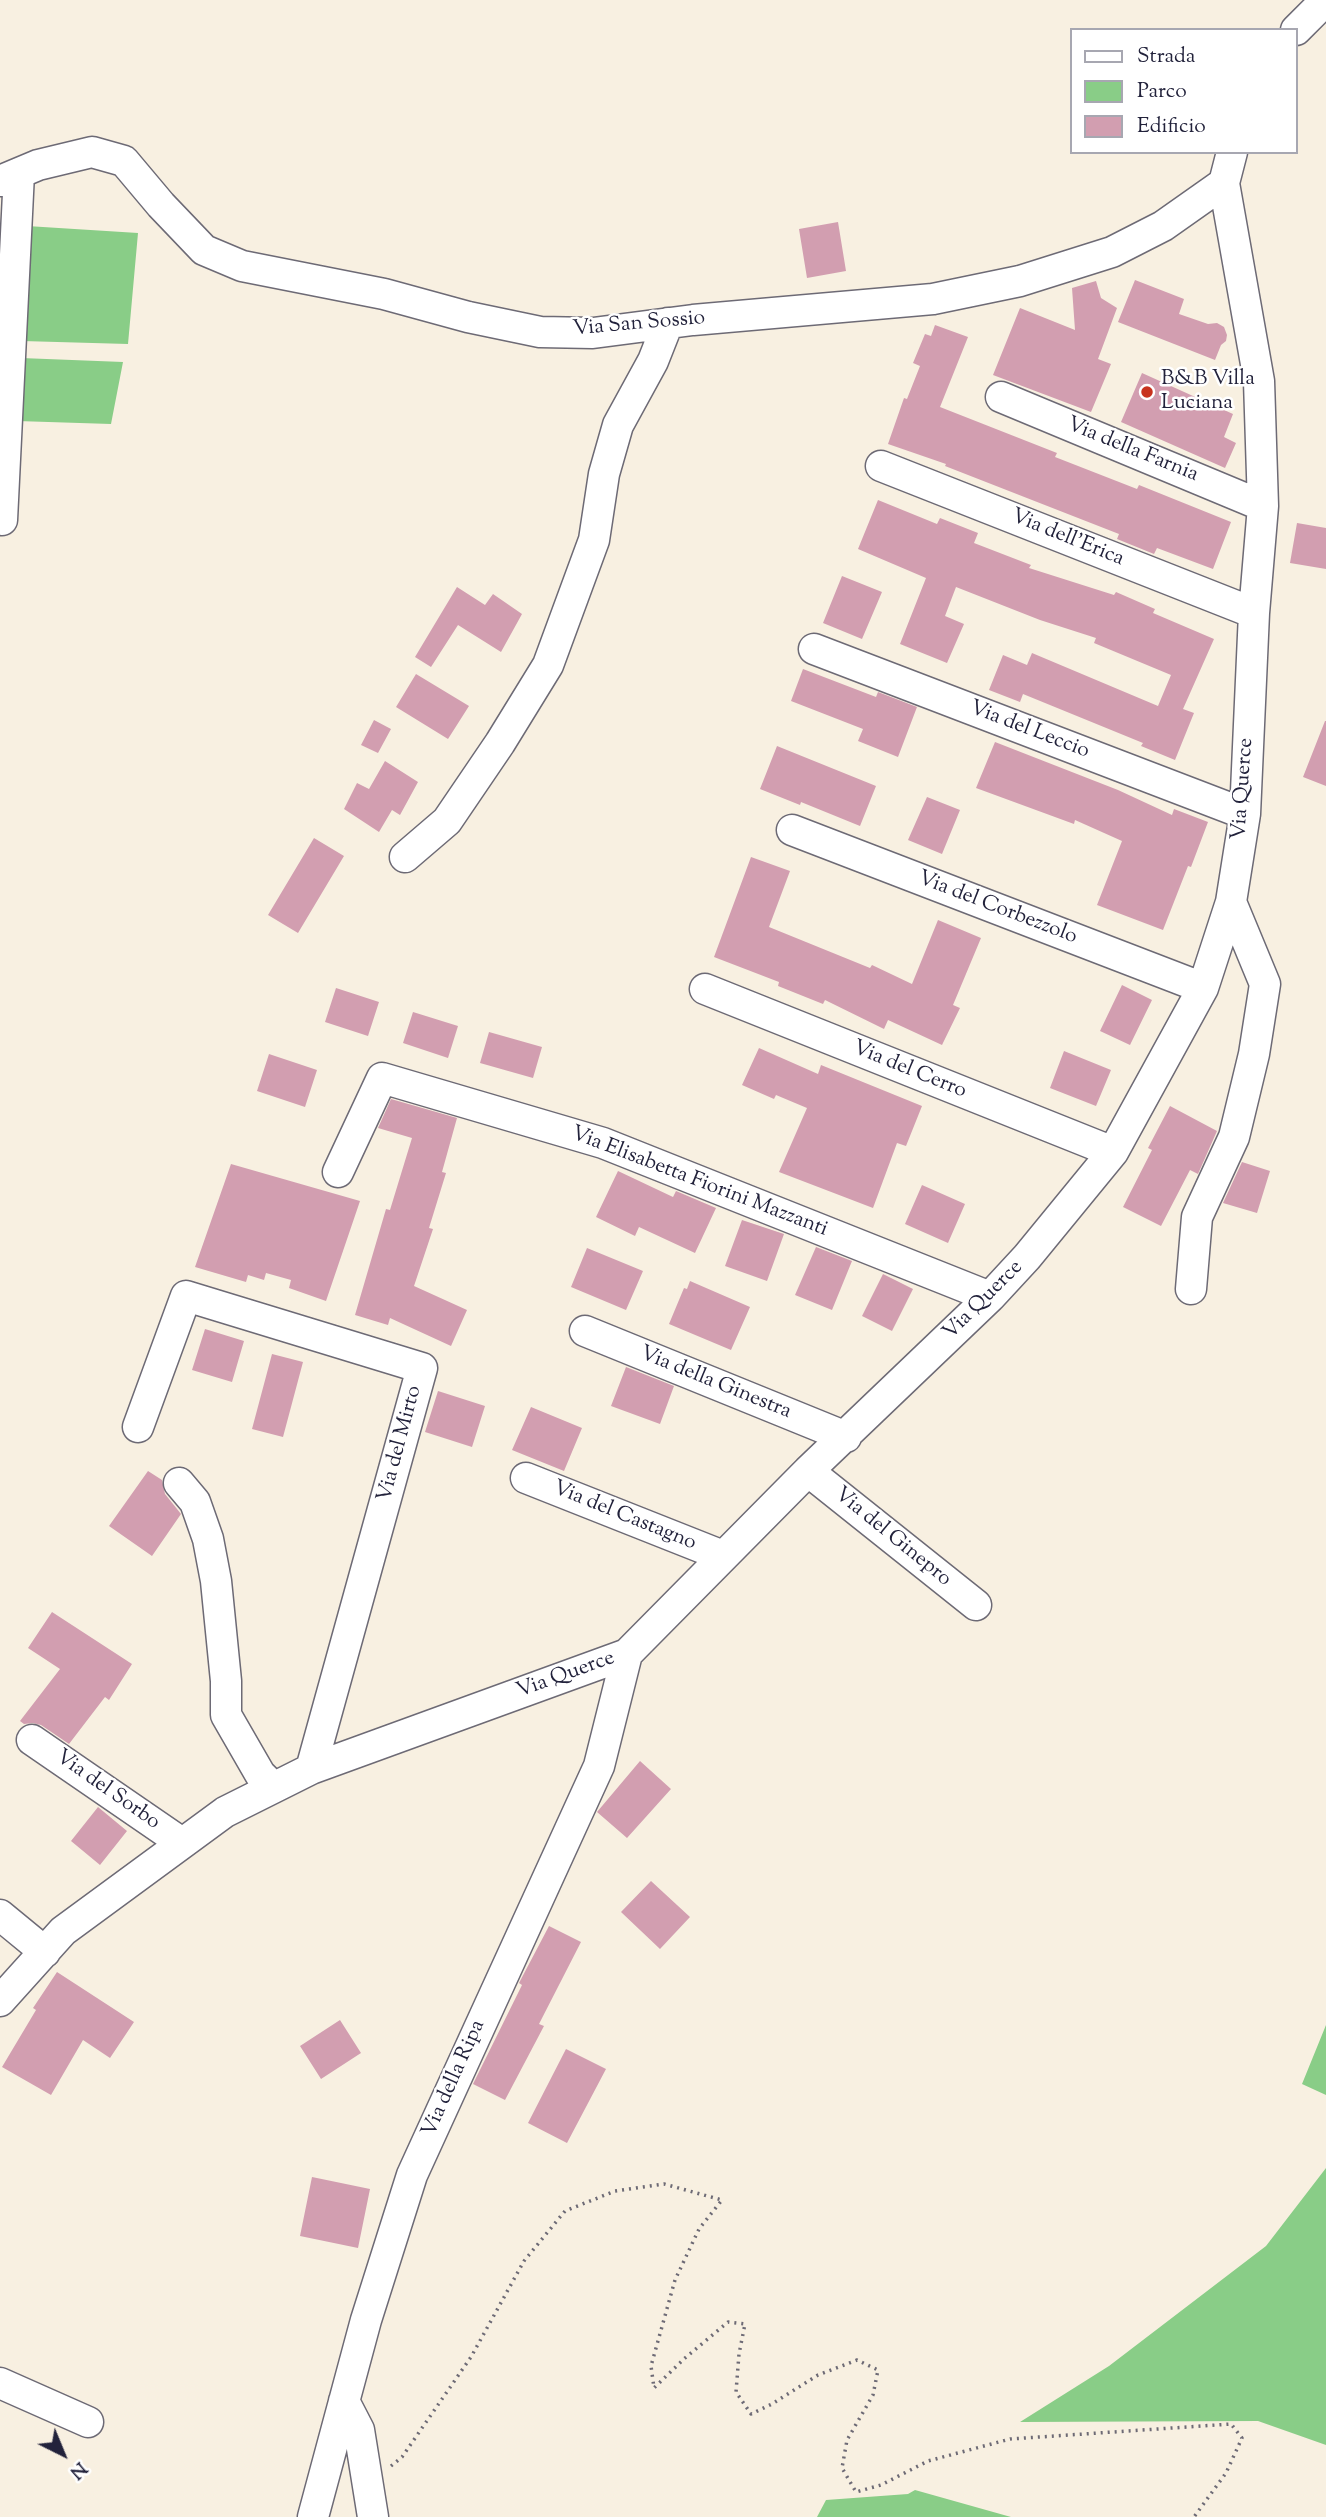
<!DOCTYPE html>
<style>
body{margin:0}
#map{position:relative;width:1326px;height:2517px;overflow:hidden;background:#f8f0e1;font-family:"Sorts Mill Goudy",serif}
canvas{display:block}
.legend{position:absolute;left:1070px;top:28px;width:228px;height:126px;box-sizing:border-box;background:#fff;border:2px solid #a7a7b1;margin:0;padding:9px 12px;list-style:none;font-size:21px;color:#22223b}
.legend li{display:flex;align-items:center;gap:14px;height:35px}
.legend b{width:35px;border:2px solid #a7a7b1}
.north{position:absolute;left:28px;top:2419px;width:70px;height:70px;-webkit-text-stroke:5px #fff;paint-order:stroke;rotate:137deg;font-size:19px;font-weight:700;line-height:28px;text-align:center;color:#22223b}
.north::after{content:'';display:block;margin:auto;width:24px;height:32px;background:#22223b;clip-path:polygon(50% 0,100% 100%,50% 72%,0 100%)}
</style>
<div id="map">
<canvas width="1326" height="2517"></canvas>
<ul class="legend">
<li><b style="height:9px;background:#fff"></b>Strada</li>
<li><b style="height:19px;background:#89cd87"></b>Parco</li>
<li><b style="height:19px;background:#d29eb0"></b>Edificio</li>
</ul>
<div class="north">N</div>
</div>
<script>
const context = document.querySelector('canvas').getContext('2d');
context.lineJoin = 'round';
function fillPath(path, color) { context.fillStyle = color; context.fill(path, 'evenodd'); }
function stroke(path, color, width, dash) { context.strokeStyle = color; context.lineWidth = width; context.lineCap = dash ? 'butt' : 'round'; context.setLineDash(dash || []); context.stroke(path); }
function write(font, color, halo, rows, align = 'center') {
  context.font = font + ' "Sorts Mill Goudy",serif'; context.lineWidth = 5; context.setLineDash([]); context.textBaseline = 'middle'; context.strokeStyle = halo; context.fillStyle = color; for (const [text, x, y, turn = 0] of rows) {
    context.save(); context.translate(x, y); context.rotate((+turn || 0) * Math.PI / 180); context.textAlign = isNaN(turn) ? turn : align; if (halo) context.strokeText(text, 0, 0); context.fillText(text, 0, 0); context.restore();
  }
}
fillPath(new Path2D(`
 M27 226 138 233 128 344 22 341Z
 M21 358 123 362 111 424 17 421Z
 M1326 2025V2095L1302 2084Z
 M1326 2168V2445L1258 2421 1020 2422 1109 2366 1266 2246Z
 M915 2490 1011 2517H817L826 2500 908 2494Z`), '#89cd87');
fillPath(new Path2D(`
 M838 222 846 271 807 278 799 229Z
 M1135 280 1184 299 1179 314 1208 324 1217 323 1224 327 1227 335 1226 341 1221 345 1215 360 1118 322Z
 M1096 281 1101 298 1117 308 1098 359 1111 364 1091 412 993 375 1020 308 1075 330 1072 288Z
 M935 325 968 337 940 407 1057 453 1055 457 1137 489 1139 485 1231 522 1213 569 1157 548 1154 554 1117 539 1119 534 945 466 946 464 888 444 904 398 907 399 920 366 913 363 925 334 931 336Z
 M1142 373 1233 414 1224 437 1236 443 1225 468 1121 422Z
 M878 500 937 524 940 518 978 533 974 543 1031 565 1029 568 1114 595 1116 592 1155 609 1153 613 1214 639 1183 709 1194 713 1175 760 1141 746 1143 743 1023 694 1020 702 989 690 1003 655 1027 665 1032 653 1158 706 1171 675 1094 643 1096 638 1040 620 956 587 945 616 964 624 947 663 900 644 926 578 858 549Z
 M1297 523 1326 528V569L1290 563Z
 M842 576 882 592 862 639 823 623Z
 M457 587 485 605 493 594 522 614 501 652 458 625 431 667 415 657Z
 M803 669 876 697 878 692 917 707 898 757 858 741 863 729 791 701Z
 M416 674 469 706 448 739 396 707Z
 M374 720 391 729 378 753 361 745Z
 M1325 721H1326V786L1303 777Z
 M995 742 1118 790 1172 815 1174 809 1208 822 1191 867 1188 866 1163 930 1097 905 1122 841 1075 820 1074 824 976 788Z
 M777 746 876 786 860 826 801 802 800 805 760 789Z
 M385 761 418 782 400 815 392 810 379 832 344 809 357 783 369 789Z
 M927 797 960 810 942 854 908 840Z
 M314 838 344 856 298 933 268 915Z
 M751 857 790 871 769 927 870 968 872 965 912 984 938 920 981 938 953 1005 960 1008 942 1045 888 1020 884 1029 825 1000 823 1004 778 986 779 982 714 957Z
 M1122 985 1152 1000 1130 1045 1100 1031Z
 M336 988 379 1002 368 1036 325 1022Z
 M413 1012 458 1026 448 1058 403 1043Z
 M489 1032 542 1047 533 1078 480 1063Z
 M759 1048 818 1074 821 1065 922 1106 906 1146 897 1143 873 1208 779 1172 807 1108 776 1095 774 1099 742 1085Z
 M1064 1051 1111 1070 1096 1106 1050 1088Z
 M269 1054 317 1070 305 1107 257 1091Z
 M391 1099 457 1118 442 1172 446 1173 429 1228 433 1229 414 1286 467 1310 451 1346 390 1318 388 1325 355 1315 386 1209 390 1210 412 1138 378 1128Z
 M1170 1106 1217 1131 1198 1174 1190 1170 1161 1226 1123 1207 1152 1150 1148 1148Z
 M1242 1162 1270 1171 1257 1213 1223 1203Z
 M231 1164 360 1201 326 1301 289 1288 291 1280 266 1273 264 1280 248 1275 246 1282 195 1267Z
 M618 1171 673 1197 676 1191 716 1208 695 1253 639 1227 635 1236 596 1217Z
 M922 1185 965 1204 948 1243 905 1224Z
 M742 1220 784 1234 767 1281 725 1266Z
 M816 1247 852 1261 832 1310 795 1295Z
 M587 1248 643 1271 626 1310 571 1287Z
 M883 1274 913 1289 892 1331 862 1316Z
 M690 1281 750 1307 731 1350 669 1324 684 1288 687 1289Z
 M205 1329 244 1341 232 1382 192 1370Z
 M272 1354 303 1362 283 1437 252 1429Z
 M626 1367 674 1386 660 1424 611 1406Z
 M438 1391 485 1406 472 1447 425 1432Z
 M531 1407 582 1428 564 1471 512 1450Z
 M148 1471 162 1480 165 1494 181 1514 152 1556 109 1526Z
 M52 1612 132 1664 109 1700 105 1697 69 1744 41 1725 33 1723 24 1724 20 1721 60 1669 28 1648Z
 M640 1761 671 1789 627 1838 597 1812Z
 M98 1807 127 1831 100 1865 71 1841Z
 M651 1881 690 1917 660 1949 621 1912Z
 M549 1926 581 1942 539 2024 544 2026 505 2100 473 2084 522 1985 519 1983Z
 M57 1972 134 2022 110 2058 83 2040 51 2095 2 2067 36 2010 33 2008Z
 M340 2020 361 2053 321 2079 300 2046Z
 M566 2049 606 2069 567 2143 528 2123Z
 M312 2177 370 2189 358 2248 300 2236Z`), '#d29eb0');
const minor = new Path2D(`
 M1296 30 1326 0
 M0 181 38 165 92 152 124 161 161 205 204 250 242 266 384 294 468 317 540 332 593 333 693 320 933 299 1020 281 1112 252 1163 226 1224 183
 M1001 397 1263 506
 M881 466 1254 613
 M2 520 19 173
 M814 649 1245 814
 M792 830 1203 988
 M405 857 447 821 500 743 548 665 594 540 604 474 618 425 653 361 668 323
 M705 989 1113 1152
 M338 1172 382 1078 603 1143 990 1297
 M1191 1289 1197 1217 1234 1137 1254 1054 1265 984 1231 902
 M585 1331 846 1437
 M138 1427 186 1296 422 1368 311 1769
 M808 1471 976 1605
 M526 1478 723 1556
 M179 1483 195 1502 208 1539 216 1581 226 1681V1715L260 1774 273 1787
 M32 1740 182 1843
 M0 1915 45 1952
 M0 2001 63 1931 225 1812 311 1769 627 1654 808 1471 990 1297 1027 1257 1113 1152 1203 988 1231 902 1245 814 1254 613 1263 506 1259 381 1224 183 1232 152
 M0 2383 88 2422
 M344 2401 359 2430 373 2517
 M313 2517 366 2320 412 2175 599 1766 627 1654`);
stroke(minor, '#6d6a75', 33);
stroke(new Path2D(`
 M391 2466 402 2457 471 2357 524 2261 565 2211 615 2191 664 2184 722 2200 699 2229 675 2280 651 2366 654 2388 685 2358 728 2322 745 2324 739 2354 736 2392 751 2414 772 2404 818 2375 857 2360 878 2370 873 2395 847 2440 842 2468 856 2492 881 2485 928 2461 1010 2439 1231 2424 1242 2438 1226 2473 1194 2517`), '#6d6a75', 3.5, [2, 5]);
stroke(minor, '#fff', 30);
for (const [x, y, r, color] of [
 [1147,392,7,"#c8321e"]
]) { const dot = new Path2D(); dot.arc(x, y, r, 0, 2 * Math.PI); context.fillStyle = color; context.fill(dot); stroke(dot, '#fff', 2.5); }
write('21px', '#22223b', '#fff', [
 ["Via San Sossio",639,325,-5],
 ["Via della Farnia",1132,451,22],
 ["Via dell'Erica",1067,539,22],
 ["Via del Leccio",1029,731,21],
 ["Via Querce",1244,789,-86],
 ["Via del Corbezzolo",997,909,21],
 ["Via del Cerro",909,1071,22],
 ["Via Elisabetta Fiorini Mazzanti",699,1183,21],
 ["Via Querce",984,1301,-45],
 ["Via della Ginestra",715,1384,22],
 ["Via del Mirto",401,1444,-75],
 ["Via del Castagno",624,1517,22],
 ["Via del Ginepro",892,1538,39],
 ["Via Querce",566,1676,-20],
 ["Via del Sorbo",107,1791,35],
 ["Via della Ripa",455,2079,-66]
]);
write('21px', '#22223b', '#fff', [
 ["B&B Villa",1161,380],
 ["Luciana",1161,404]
], 'left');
</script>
